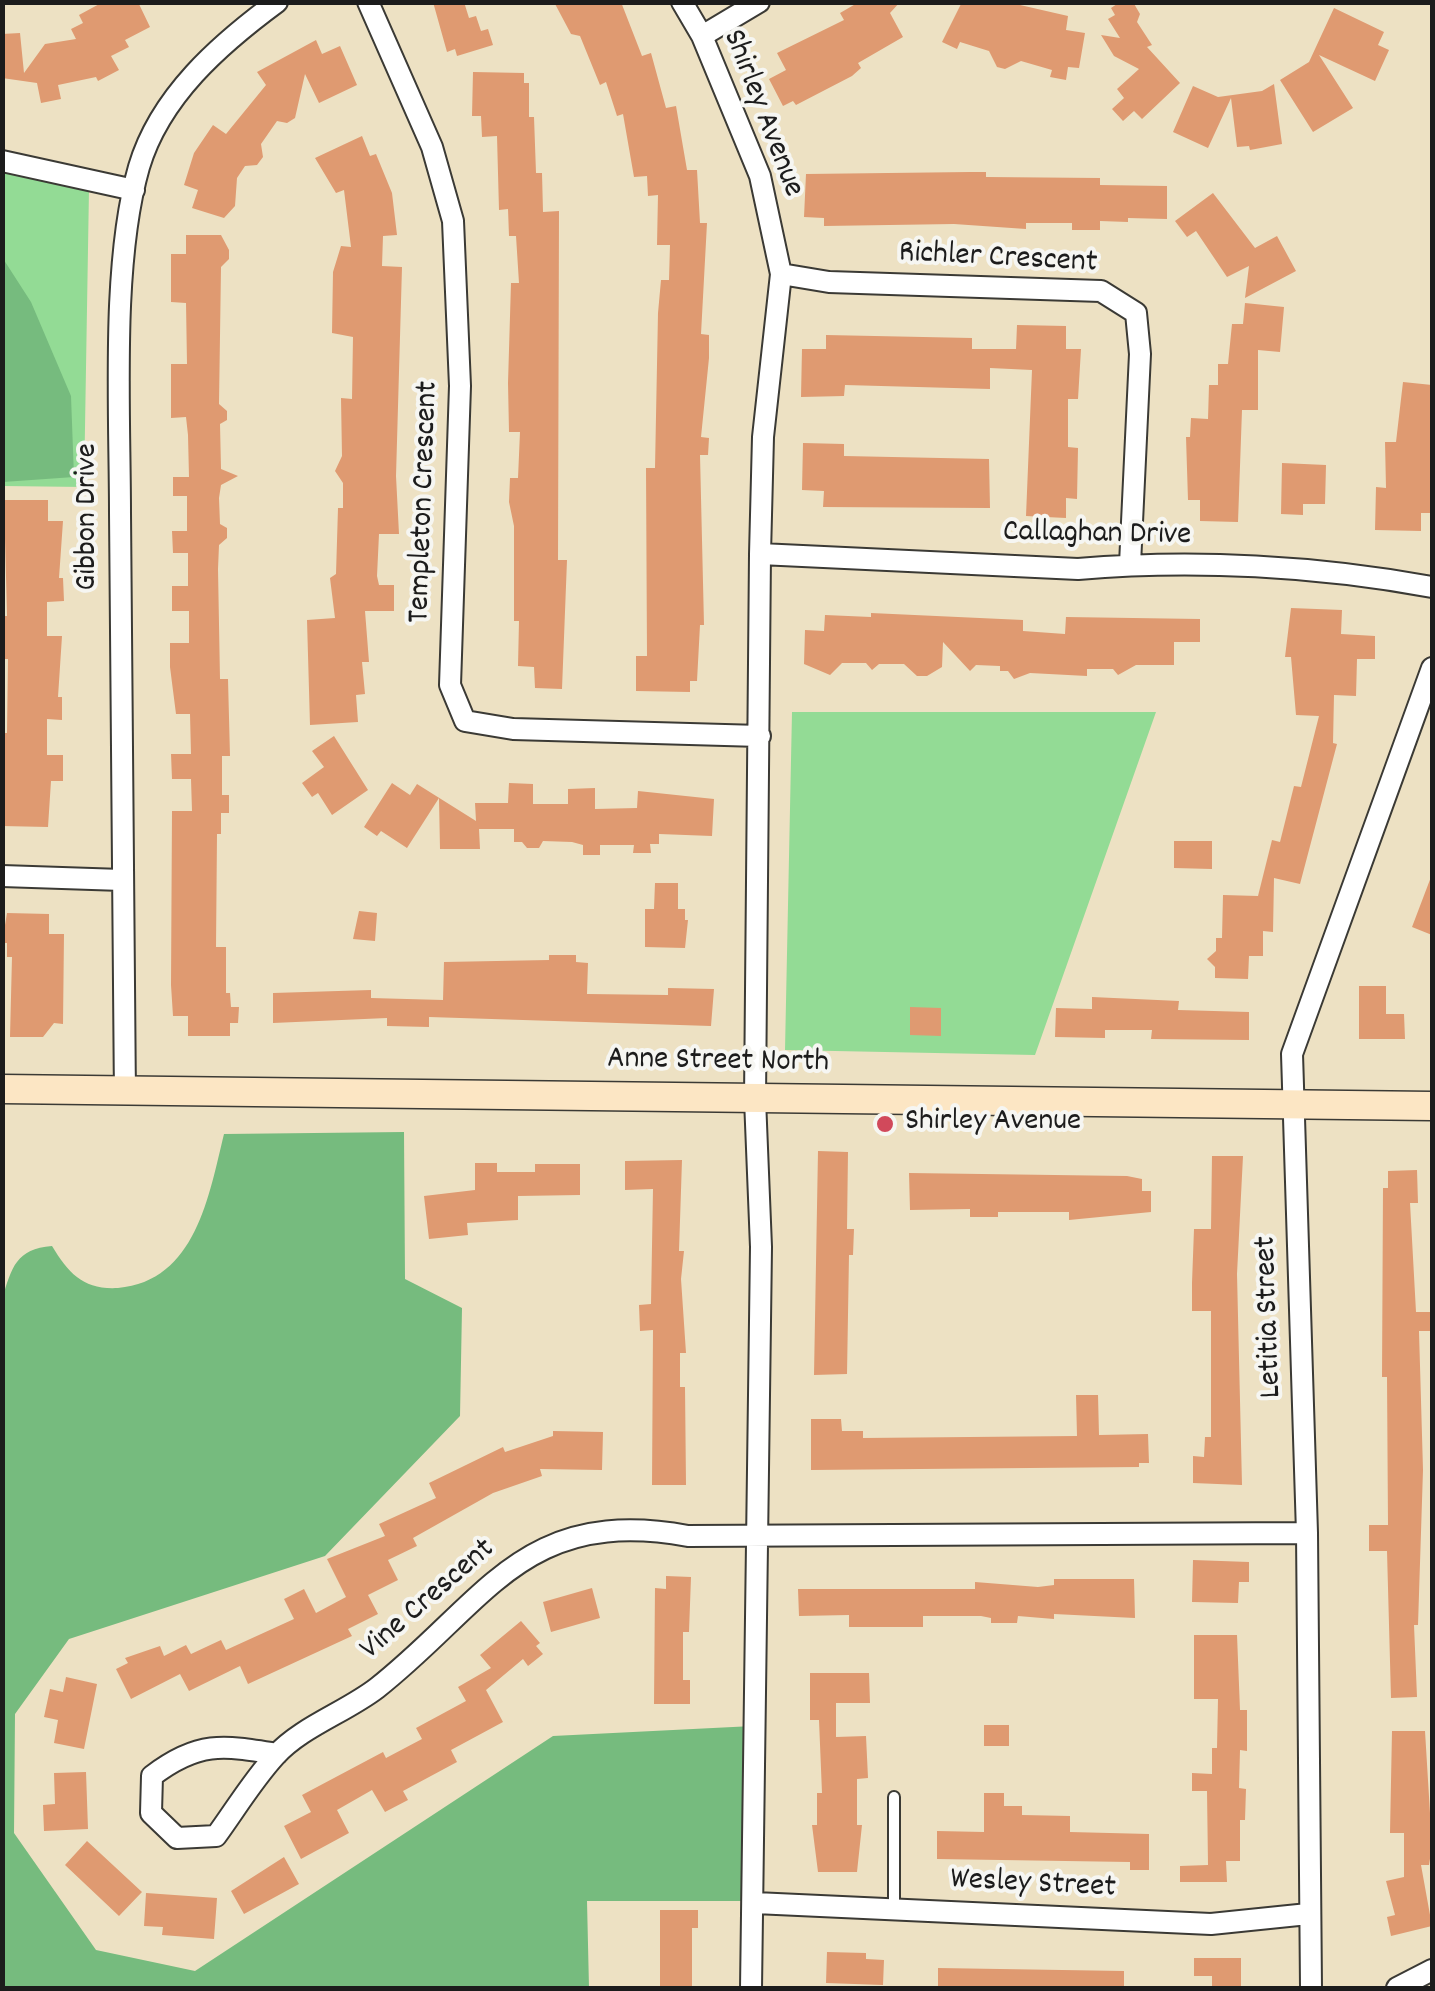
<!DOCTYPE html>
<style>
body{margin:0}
#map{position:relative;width:1435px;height:1991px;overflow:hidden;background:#ede1c3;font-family:Dekko,sans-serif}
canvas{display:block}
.frame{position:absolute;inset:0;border:5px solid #1c1c1c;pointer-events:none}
</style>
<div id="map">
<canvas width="1435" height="1991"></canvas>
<div class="frame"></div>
</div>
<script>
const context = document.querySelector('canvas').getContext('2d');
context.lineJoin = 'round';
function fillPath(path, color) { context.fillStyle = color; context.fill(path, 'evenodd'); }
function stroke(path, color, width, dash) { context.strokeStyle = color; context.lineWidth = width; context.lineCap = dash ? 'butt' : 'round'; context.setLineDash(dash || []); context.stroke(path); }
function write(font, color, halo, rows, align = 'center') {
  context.font = font + ' Dekko,sans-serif'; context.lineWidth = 8; context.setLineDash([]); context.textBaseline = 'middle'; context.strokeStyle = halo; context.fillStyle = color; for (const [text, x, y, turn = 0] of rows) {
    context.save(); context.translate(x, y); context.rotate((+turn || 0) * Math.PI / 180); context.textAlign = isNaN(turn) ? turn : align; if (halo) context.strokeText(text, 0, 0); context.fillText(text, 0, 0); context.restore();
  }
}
fillPath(new Path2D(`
 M3 172H38L89 189 84 487 3 486Z
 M792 712H1156L1035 1055 785 1050Z`), '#93db95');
fillPath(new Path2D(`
 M2 257 31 302 71 396 74 477 3 482Z
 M404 1132 405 1279 462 1308 460 1416 325 1556 69 1639 15 1714 14 1833 96 1950 195 1971 553 1736 753 1726V1901H587L589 1988H3L2 1299C12 1267 16 1249 52 1246 69 1274 84 1290 118 1288 196 1281 209 1195 224 1134Z`), '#76bb7e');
fillPath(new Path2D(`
 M103 2H138L150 27 125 40 129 47 111 56 119 70 98 81 96 77 58 85 61 99 41 103 37 83 2 78V34L20 33 24 73 45 44 76 39 71 29 83 23 79 15Z
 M433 2H464L469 18 476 16 481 31 488 29 493 45 457 56 455 49 447 52Z
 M554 2H621L642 56 651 53 666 108 676 106 687 170H697L700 223H707L701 334 709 335V358L701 437 709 438 708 455H700L704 625H700L697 681H690V692L636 691V656H647L646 468H655L658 313 661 280H669L670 245H657L658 195 648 196 647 176 634 177 623 114 617 116 606 82 600 85 580 36 571 34Z
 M859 2H900L890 13 903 37 858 63 861 68 852 76 796 105 793 101 783 106 769 79 786 70 777 53 844 20 840 13Z
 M962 2H1007L1068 16 1066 30 1085 33 1079 68 1068 67 1066 80 1050 77 1052 70 1021 61 1005 69 997 67 989 51 960 42 957 49 942 42Z
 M1120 2H1133L1140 14 1137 22 1152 45 1147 47 1180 83 1142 119 1134 111 1123 121 1112 109 1124 98 1117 89 1139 69 1114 56 1101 35 1120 38 1108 19 1115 15 1111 8Z
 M1334 8 1384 32 1378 45 1389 50 1375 81 1319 55 1353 108 1313 132 1280 80 1309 62Z
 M316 40 322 54 340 46 357 85 319 103 305 74 295 118 287 123 277 121 261 144 263 157 257 165 245 166 237 178 235 206 224 218 192 208 198 190 184 185 194 153 213 125 226 134 266 85 257 72Z
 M473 72 524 73V83H529V117H534L536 173H542L543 212 559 211 558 560H567L562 689 535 688 534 667 518 666 519 621H514V526L509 502 510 478H518L520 432H509L508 383 511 283H519L516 236H509L508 209 499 210 497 136 482 137 481 116H472Z
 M1274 84 1282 144 1250 150 1249 146 1237 147 1231 98 1208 148 1173 132 1193 86 1218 97 1262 91Z
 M362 136 370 156 376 154 392 193 397 235 383 236 382 266 402 267 396 476 399 534H379L377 576 379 585H394V611H365L369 662H362L365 694 356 695 358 722 310 725 307 620 335 618 330 578 336 574 338 508H343V483L335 471 342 456 341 398 352 399 353 337 332 333 333 272 341 246 351 247 344 190 336 193 315 158Z
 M970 172H986V177L1100 178V185L1167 186V219L1128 218V222L1100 221V230H1072V223H1026V229L954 224 824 226V218L804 217 806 174Z
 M1213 193 1255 248 1277 236 1296 271 1245 298 1249 266 1227 277 1196 231 1187 237 1175 221Z
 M186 235H221L229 250V259L221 267 219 404 227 411V420L220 424 221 469 238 476 221 485 219 498 220 524 227 528V538L219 545 218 569 220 679H228L230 756H222V795H229V813H221V834H217L216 947H226V993H230L231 1007H239L238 1023H230V1036H188V1016H173L171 985 172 811H192L191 779H172L171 754H191L190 714H176L170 667V643H189V611H172V586H188V553H173L172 531H187V496H173V477H189L188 435 186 417 171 418V364H187L186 303 171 302V254H186Z
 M1245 303 1284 307 1280 352 1258 350V410H1242L1238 522 1200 521V500H1188L1186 437H1190L1191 418 1208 419 1209 385H1218V364H1228L1232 324H1243Z
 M1017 325 1066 326V349H1081L1078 399H1068V447L1078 448 1077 499 1066 498V518L1026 516 1032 370 990 368V389L845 385 844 396 801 397 802 349H826V335L972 338V349H1016Z
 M1403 382 1432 385 1431 513H1421V531L1375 530 1376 487 1386 488 1385 442H1396Z
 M803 443 844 444V456L989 459 990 508 823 507 824 491 802 490Z
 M1282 463 1326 465 1325 504H1303V515L1281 514Z
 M4 500H48V521H63L59 578H63L64 601 47 602V636H62L58 697H62V720L47 719V755H63V781H51L48 827 2 826V747L3 733H7L8 659H3L4 616H7Z
 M1291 608 1342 610 1341 634 1375 636V659H1357L1356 696 1334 695 1333 743 1337 744 1300 884 1274 878 1273 932 1263 931V956H1249L1248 979 1215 978V967L1207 959 1216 951V938H1222L1223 895 1258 896 1272 840 1280 842 1294 786 1301 787 1319 716 1296 715 1291 657H1285Z
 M871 613 1023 620V631L1065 634 1066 617 1200 619V642H1174V665H1136L1118 675 1113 669H1087V676L1030 673 1014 679 1008 671H1000V666L976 665 970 671 943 642 942 667 927 676H917L904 664H879L872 670 866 663H842L830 675 804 664 805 630 824 631 825 615 871 617Z
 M334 736 368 790 332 815 318 793 312 797 302 783 324 767 312 751Z
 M392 783 410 795 417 784 476 821 475 803H508L509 783 533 784V804H568V789L595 788V809L637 808 638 791 714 799 712 836 659 834V844H650L651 853H633L634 845H600V855H583V845L572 842 543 841 539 848H527L522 842H514V829H479L480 849H440L439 798 407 848 381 831 377 836 364 827Z
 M1174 841H1212V869L1174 868Z
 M1431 877H1432V935L1412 927Z
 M655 883H678V909H685V920H688L685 948 645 947V909H654Z
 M359 911 377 913 375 941 353 939Z
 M7 913 49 914V934H64L63 1024 54 1023 43 1037H10L12 957H7V943H2Z
 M549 955H576V962L588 963 587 994 668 995V988L714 989 711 1026 429 1017V1027L387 1026V1018L273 1023V993L371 990V998L443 1000 444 962 549 960Z
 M1359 986H1386V1014H1404L1405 1039H1359Z
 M1092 997 1179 1001 1178 1010 1249 1012V1040L1151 1039 1152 1030H1105V1038L1055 1037 1056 1008 1092 1009Z
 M910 1007 941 1008V1036L910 1035Z
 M818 1151 848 1152 847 1229H854L853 1255H849L847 1374 814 1375Z
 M1212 1156H1243L1237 1274 1242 1485 1193 1483V1456L1204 1457 1205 1437H1211V1311H1192V1283L1194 1229H1211Z
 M682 1160 679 1251H684L681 1279 686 1353H680V1387H685L686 1485H652L653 1330 640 1331 639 1305 651 1304 653 1189 625 1190V1161Z
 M475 1163H497V1172H535V1164H580V1195L518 1196V1220L467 1223 468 1235 429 1239 424 1196 475 1190Z
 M1417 1170 1418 1203H1410L1416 1312H1432V1331H1419L1423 1470 1418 1625H1414L1417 1697 1391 1698 1387 1551H1369V1525H1388L1387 1377H1382L1383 1188H1388V1171Z
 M909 1173 1127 1176 1142 1179V1191H1151V1212L1069 1220V1212H998V1217H970V1209L910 1210Z
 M1076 1395H1098L1099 1435 1148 1434 1149 1463H1139V1467L811 1470V1419H841L842 1431H863V1438L1077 1436Z
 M553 1431 603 1432 602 1470 540 1469 542 1476 493 1493 413 1538 417 1546 388 1560 398 1580 368 1595 378 1614 348 1629 352 1636 248 1684 240 1666 189 1691 180 1674 131 1699 116 1669 128 1663 125 1658 160 1646 164 1656 186 1645 191 1654 221 1640 226 1650 294 1619 284 1599 304 1589 316 1613 346 1597 327 1559 385 1536 379 1524 436 1498 429 1483 503 1447 505 1452 553 1436Z
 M1193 1560 1249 1562V1582H1239L1238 1603 1192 1602Z
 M666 1576 691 1577 689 1632H683V1680H690V1704H654L655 1588 666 1589Z
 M1054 1579H1134L1135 1618 1054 1614V1619L1018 1616 1017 1623H991V1618L981 1616H923V1627H849V1615L799 1616 798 1589H975V1582L1038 1587 1054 1585Z
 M592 1588 600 1618 551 1632 543 1602Z
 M521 1621 540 1643 536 1646 543 1654 528 1666 523 1659 486 1690 503 1722 451 1750 457 1762 403 1791 408 1800 385 1812 372 1790 337 1810 349 1833 301 1859 284 1826 311 1812 302 1795 383 1752 386 1758 422 1739 416 1728 466 1701 458 1687 491 1668 480 1655Z
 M1194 1635H1237L1240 1710H1247V1751L1240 1750 1239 1788 1246 1789 1245 1820H1240V1861H1226L1227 1882H1180V1866L1208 1865 1207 1791H1192V1773L1212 1774V1748H1217L1218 1699H1194Z
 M810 1673H869L870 1703H836V1737L866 1736 868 1778 857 1779V1825H862L857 1872H818L812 1825H817V1793H822L819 1720H810Z
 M66 1677 97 1684 84 1749 54 1743 58 1720 44 1717 50 1689 63 1692Z
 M984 1725H1009V1746H984Z
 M1392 1731H1425L1432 1846 1429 1865H1421L1432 1926 1391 1936 1387 1917 1395 1915 1386 1881 1404 1877V1833H1390Z
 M86 1772 88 1829 44 1831 43 1805 55 1804 54 1773Z
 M984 1793H1004V1806H1022V1815L1070 1816V1832L1149 1834V1870H1130V1862L937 1859V1831L984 1832Z
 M87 1841 142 1892 119 1916 65 1865Z
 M284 1857 299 1884 244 1914 231 1891Z
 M146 1893 217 1898 214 1939 162 1935 163 1927 144 1926Z
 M660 1910H698V1928H692V1988H660Z
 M827 1952 866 1953V1959L884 1960 883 1985 826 1983Z
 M1194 1958H1241V1988H1212V1976H1194Z
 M938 1968 1124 1971V1988H938Z`), '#df9a71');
const lane = new Path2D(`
 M894 1909V1797`);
const street = new Path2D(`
 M368 2 432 147 453 221 460 386 450 685 465 721 513 729 760 736
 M682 2 702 36 760 176 781 274 763 437 760 554 755 1099 761 1247 751 1988
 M702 36 759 2
 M2 161 134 190
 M781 274 829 282 1101 291 1136 313 1140 354 1130 564
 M760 554 1078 569C1194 559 1318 566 1432 587
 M2 876 122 880
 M125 1087C122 896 121 705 120 513 120 411 111 264 139 167 160 96 220 44 277 2
 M277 1754C222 1745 198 1741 152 1776L151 1813 177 1838 216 1836C235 1810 253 1780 275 1756 301 1727 346 1712 377 1688 487 1601 523 1506 688 1536L1307 1533
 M755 1903 1211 1924 1308 1914
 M1311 1988 1307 1533 1292 1054 1432 668
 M1397 1988 1432 1970`);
const secondary = new Path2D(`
 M2 1089 1432 1106`);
stroke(lane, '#3b3a35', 14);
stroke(street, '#3b3a35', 24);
stroke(secondary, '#3b3a35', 31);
stroke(lane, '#fff', 10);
stroke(street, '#fff', 20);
stroke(secondary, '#fce6c4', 28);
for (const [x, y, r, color] of [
 [885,1124,10,"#d1495b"]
]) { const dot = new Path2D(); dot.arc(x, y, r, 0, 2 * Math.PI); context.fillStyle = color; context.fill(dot); stroke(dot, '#f6f6f2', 4); }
write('32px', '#1c1c1c', '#f6f6f2', [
 ["Shirley Avenue",761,114,69],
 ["Richler Crescent",998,260,3],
 ["Templeton Crescent",426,502,-88],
 ["Gibbon Drive",90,517,-90],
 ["Callaghan Drive",1097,536,1],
 ["Anne Street North",718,1063,1],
 ["Letitia Street",1271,1317,-92],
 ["Vine Crescent",429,1601,-41],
 ["Wesley Street",1033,1886,3]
]);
write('32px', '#1c1c1c', '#f6f6f2', [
 ["Shirley Avenue",905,1124]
], 'left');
</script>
